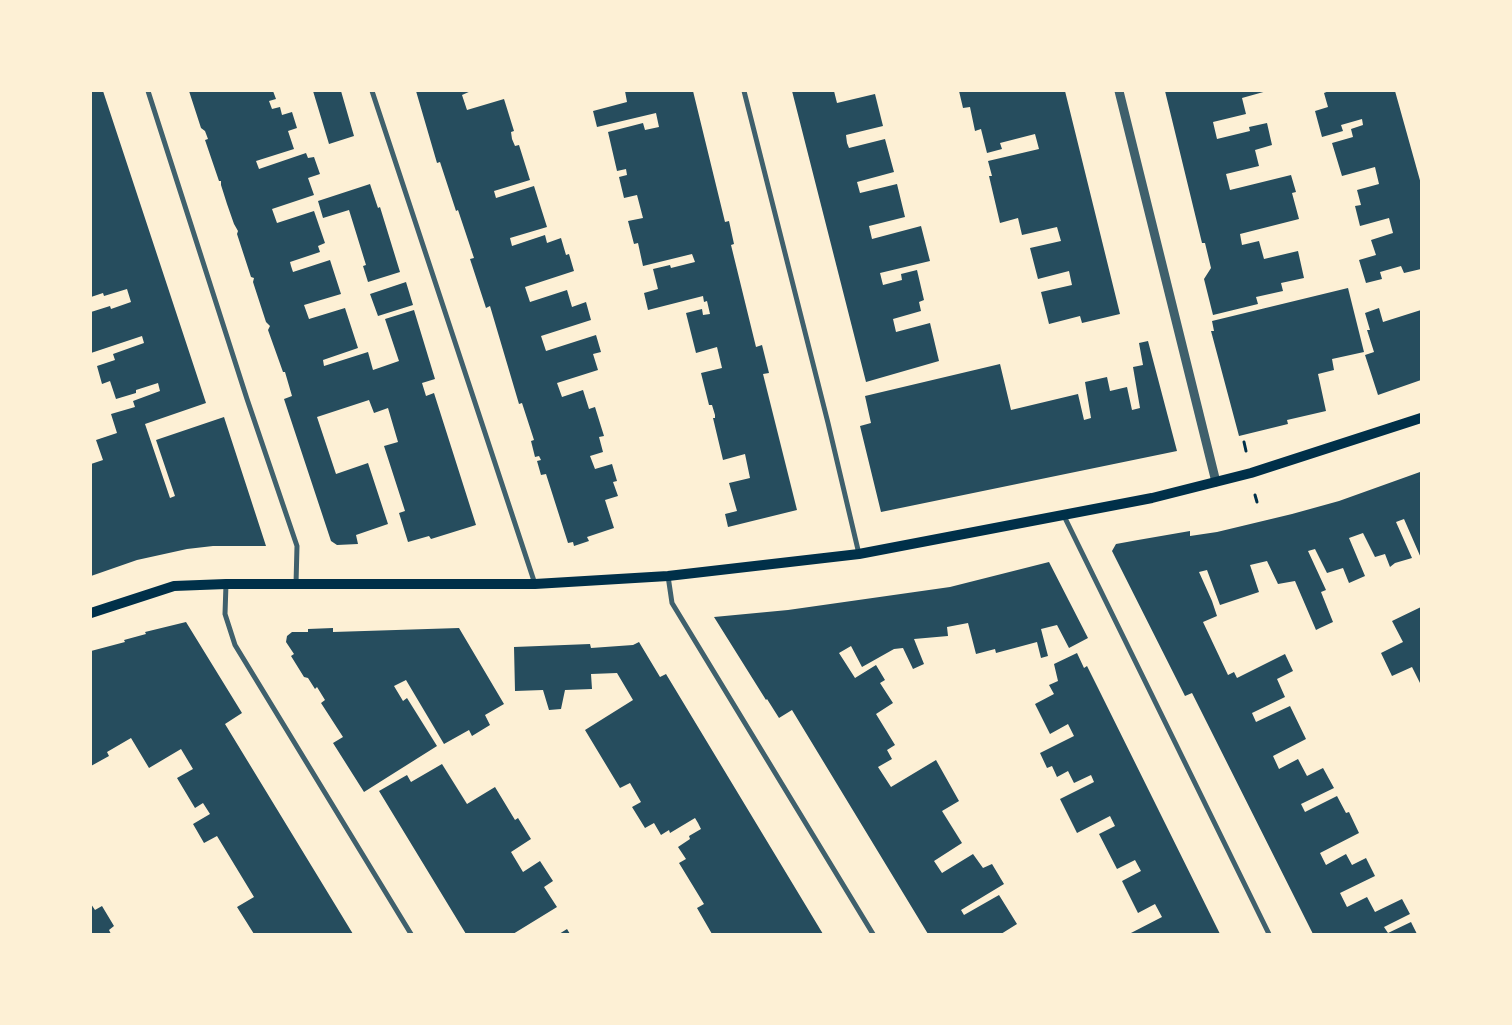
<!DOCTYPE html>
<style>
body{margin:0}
#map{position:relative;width:1512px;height:1025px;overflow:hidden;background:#fdf0d5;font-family:"Asap Condensed",sans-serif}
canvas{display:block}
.frame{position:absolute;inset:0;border:92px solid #fdf0d5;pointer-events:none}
</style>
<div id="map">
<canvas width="1512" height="1025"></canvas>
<div class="frame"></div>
</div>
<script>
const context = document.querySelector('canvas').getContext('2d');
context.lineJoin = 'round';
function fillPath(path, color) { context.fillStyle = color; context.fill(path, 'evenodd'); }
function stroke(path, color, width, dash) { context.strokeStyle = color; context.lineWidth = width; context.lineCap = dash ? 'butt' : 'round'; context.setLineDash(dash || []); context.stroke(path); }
fillPath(new Path2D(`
 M91 91H103L206 403 145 424 170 498 175 496 156 440 224 417 266 546H213L187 549 137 560 91 576V464L103 460 96 440 117 433 111 414 135 407 133 401 160 391 158 383 136 390V393L116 399 110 381 102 384 97 366 115 360 113 354 144 343 142 336 91 353V312L110 306 111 309 131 302 127 289 104 296 103 293 91 297Z
 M189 91H273L276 99 269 101 272 109 280 107 282 115 292 112 297 128 288 131 294 149 256 161 259 169 306 153 308 158 314 157 320 174 308 178 314 195 272 209 277 223 314 211 325 243 318 246 320 252 290 262 291 266 293 272 330 260 341 294 304 305 309 319 345 308 358 348 323 360 324 366 368 352 373 370 399 361 385 319 414 310 435 379 422 383 426 396 434 393 476 525 431 539 429 536 408 542 399 513 405 511 384 446 398 442 388 408 374 413 369 400 317 417 336 474 368 463 388 524 356 535 358 544 337 545 331 541 284 399 292 396 285 372H283L268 330 270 326 266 322 253 282 254 278 251 277 237 234 238 231 234 224 227 204 221 185V181H219L205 140 208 139 205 131 201 128Z
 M313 91H341L354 136 329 144Z
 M416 91H471L462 95 467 110 504 99 514 131 511 132 512 139 515 146 519 145 530 180 494 191 496 198 534 186 547 227 510 238 512 246 545 235 547 243 561 238 566 255 569 254 574 271 525 287 530 302 567 290 572 307 586 302 591 320 541 336 546 351 596 335 601 352 593 354 598 370 557 383 562 397 583 390 589 409 595 407 604 436 599 437 603 452 590 456 595 469 612 464 617 481 613 482 618 496 605 500 614 528 587 537 589 541 574 546 573 542 568 543 546 474 541 475 537 461 541 460 539 456 535 457 531 441 534 440 522 403 519 404 490 306 486 308 470 259 474 258 458 210 456 211 440 162 437 163Z
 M625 91H693L725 222 729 221 734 244 731 245 756 347 762 345 769 373 763 374 797 510 728 527 725 514 737 511 729 483 750 478 745 454 723 460 713 418H715V415L712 405H709L701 373 722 368 717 347 696 353 686 313 702 309 703 315 710 314 707 301 704 302 703 296 648 310 644 293 658 289 653 269 670 265 671 268 695 262 692 254 643 266 638 243 634 244 628 221 643 218 637 195 624 198 619 177 627 175 626 169 617 171 608 132 643 123 645 130 659 127 656 113 597 127 593 111 627 102Z
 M792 91H834L837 103 875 94 883 126 846 135 847 143 849 148 885 139 894 172 857 182 860 193 897 184 905 217 869 226 872 239 921 226 930 261 880 273 883 285 902 280 901 274 917 270 924 300 919 302 921 311 893 319 896 332 930 323 939 361 866 382Z
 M959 91H1065L1120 314 1082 323 1080 316 1049 324 1041 292 1072 285 1069 271 1038 279 1030 248 1061 241 1057 227 1022 235 1018 218 1000 223 989 176H992L988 161 1039 149 1035 134 1000 143 1002 149 987 153 981 129 975 131 970 107 963 108Z
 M1165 91H1267L1242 98 1246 114 1213 122 1217 139 1250 131 1249 127 1267 123 1272 145 1255 150 1259 166 1226 174 1230 190 1291 175 1296 192 1292 193 1299 219 1240 234 1242 245 1259 241 1264 259 1298 251 1304 278 1281 283 1283 291 1256 297 1258 304 1213 315 1204 279 1211 268 1205 243H1202Z
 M1329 91H1395L1421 184V269L1404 273 1401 266 1380 272 1382 279 1366 283 1359 260 1376 255 1371 240 1393 233 1389 218 1360 226 1355 206 1361 205 1357 190 1379 184 1375 167 1342 176 1332 143 1353 137 1351 129 1363 125 1362 119 1341 125 1343 131 1322 137 1315 111 1328 107 1324 93Z
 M370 184 378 208 380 207 400 272 368 282 363 266 366 265 349 210 323 218 318 201Z
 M406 282 413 305 378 316 370 294Z
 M1348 288 1364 352 1332 359 1334 370 1318 374 1326 411 1287 420 1288 424 1239 436 1211 331H1214L1212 321Z
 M1379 308 1383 322 1421 310V380L1378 395 1365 355 1374 352 1367 330H1370L1365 313Z
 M1148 341 1177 451 881 512 860 426 871 423 865 396 1000 364 1011 410 1078 394 1084 420 1091 418 1085 382 1107 377 1110 391 1127 387 1132 410 1140 408 1133 367 1143 365 1139 343Z
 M1420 472 1421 558 1404 519 1396 522 1412 558 1395 563 1390 567 1385 554 1375 557 1363 533 1349 538 1365 576 1349 583 1343 568 1327 573 1315 549 1308 551 1326 590 1321 592 1333 622 1320 628 1316 630 1295 581 1278 584 1267 561 1250 565 1259 592 1220 605 1207 570 1199 572 1212 601 1217 616 1203 622 1228 675 1234 672 1237 678 1285 654 1293 671 1277 679 1285 697 1252 713 1256 722 1290 706 1306 739 1273 756 1279 769 1298 759 1307 776 1323 768 1334 788 1301 804 1305 812 1337 796 1346 813 1349 812 1359 833 1320 853 1326 865 1346 854 1352 865 1366 858 1375 876 1340 893 1347 907 1367 897 1375 912 1402 899 1410 914 1384 927 1388 933 1411 922 1417 934H1313L1192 693 1185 696 1112 551 1116 544 1138 540 1190 531V536L1217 532 1292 514 1339 501Z
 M1049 562 1088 638 1069 648 1057 625 1041 629 1048 656 1041 658 1037 642 996 653 995 649 976 654 968 623 947 627 948 636 914 639 924 664 913 669 903 648 894 649 862 667 851 646 839 653 855 678 876 665 885 680 880 683 893 703 876 714 895 745 887 750 892 759 878 767 891 787 936 760 959 801 942 811 962 843 934 861 942 873 973 854 983 868 992 864 1004 884 961 910 964 915 999 895 1017 924 1001 934H928L792 710 779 718 767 699 766 700 714 617 788 610 950 587Z
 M1421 607V685L1412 667 1392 676 1381 653 1403 642 1392 621Z
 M186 622 242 713 225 724 353 934H254L237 907 254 897 217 836 204 843 193 824 210 814 203 803 195 808 177 778 193 769 181 749 149 768 131 738 107 752 109 756 91 766V651L125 642 124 640 146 634 145 632Z
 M333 628V632L459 628 504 704 485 715 490 725 472 736 469 730 444 744 406 680 394 686 403 701 407 698 437 746 364 792 333 743 343 737 321 703 325 700 317 687 315 689 308 678 304 677 291 656 294 654 286 642 287 636 292 632H308V629Z
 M639 642 660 677 666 674 823 934H712L697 908 704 904 679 863 686 859 678 847 690 839 689 836 701 829 698 823 695 818 670 833 669 830 661 835 654 823 645 828 632 807 641 802 630 783 620 788 585 730 633 700 617 673 591 674 592 689 565 690 561 709 549 710 543 690 515 691 514 647 590 644 591 648 633 645Z
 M1077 653 1084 668 1087 666 1098 688 1220 934H1129L1162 917 1155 904 1138 913 1122 881 1141 871 1135 860 1117 869 1099 834 1115 826 1110 816 1077 833 1060 799 1094 782 1091 775 1074 783 1068 771 1057 777 1052 766 1047 768 1040 753 1074 736 1068 724 1050 734 1035 704 1054 694 1049 685 1058 681 1054 664Z
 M442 764 467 804 495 787 515 820 518 818 531 839 511 852 523 872 540 861 553 881 544 887 557 907 513 934H466L379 791 407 775 411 782Z
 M91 904 95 910 102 906 114 926 109 930 111 934H91Z
 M567 929 570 934H559Z`), '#264d5e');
stroke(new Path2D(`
 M1244 442 1246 451
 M1255 495 1257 502`), '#003049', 3);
stroke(new Path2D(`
 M148 91 247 399 297 546 296 584
 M372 91 535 584
 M744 91 828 423 859 554
 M1064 516 1269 934
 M668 576 672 603 873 934
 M226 584 225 614 235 645 411 934`), '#3f606c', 5);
stroke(new Path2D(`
 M1119 91 1216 482`), '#3f606c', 9);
stroke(new Path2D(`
 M91 613 174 586 226 584H535L668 576 859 554 1152 498 1251 473 1421 418`), '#003049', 10);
</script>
